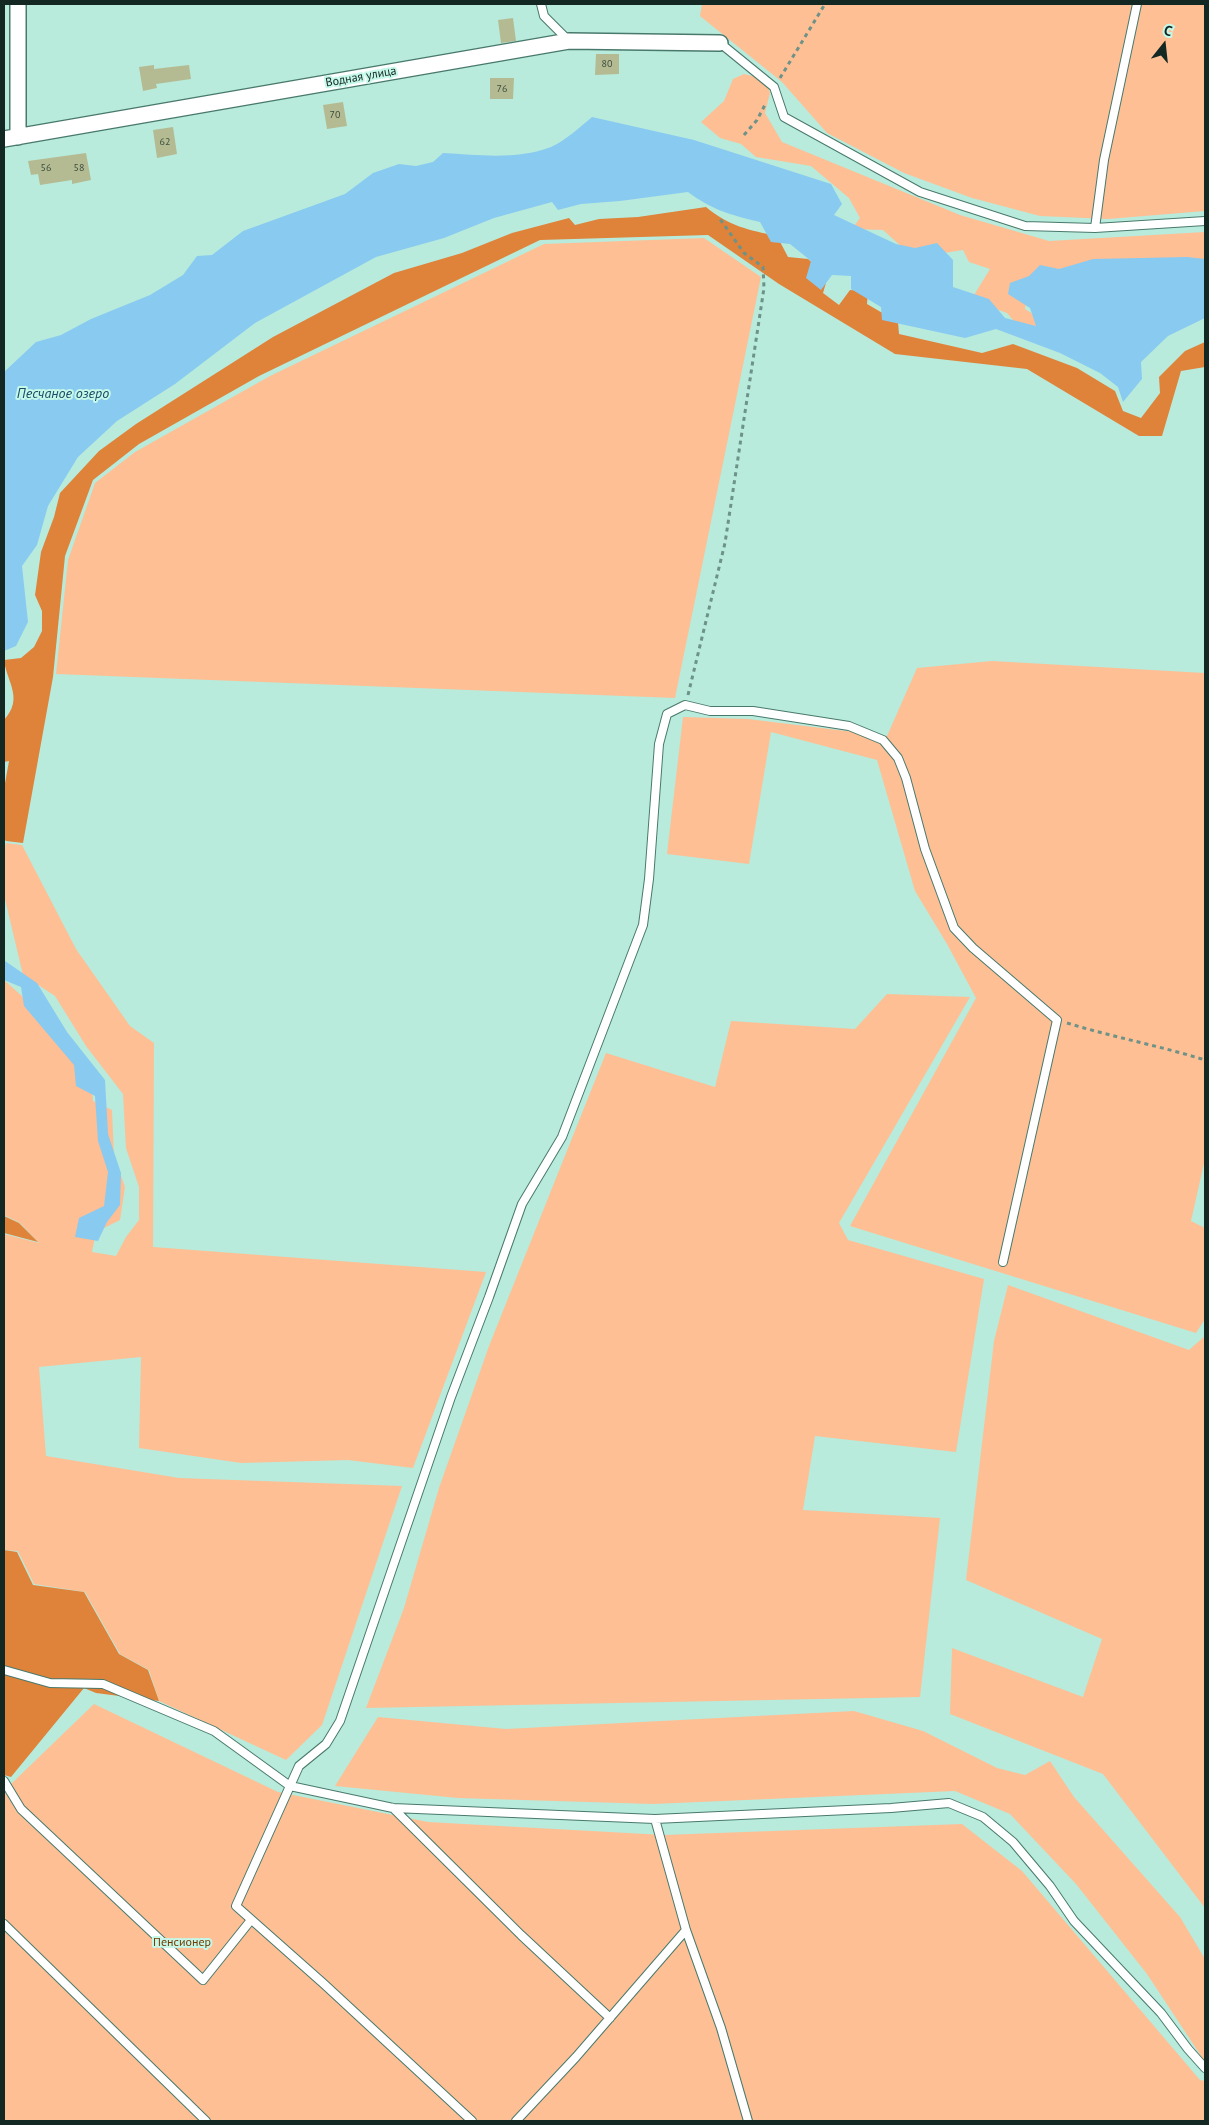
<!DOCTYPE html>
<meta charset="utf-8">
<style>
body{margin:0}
#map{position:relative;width:1209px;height:2125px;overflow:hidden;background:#b8ebdc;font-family:"PT Sans",sans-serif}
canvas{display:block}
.frame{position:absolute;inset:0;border:5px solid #142823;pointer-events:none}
.north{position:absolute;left:1139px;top:20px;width:50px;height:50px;-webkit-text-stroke:4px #c5f8e9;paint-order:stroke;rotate:16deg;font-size:14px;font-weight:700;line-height:20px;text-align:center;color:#142823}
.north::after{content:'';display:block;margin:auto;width:18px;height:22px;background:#142823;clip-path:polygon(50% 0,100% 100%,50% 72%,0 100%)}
</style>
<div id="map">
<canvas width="1209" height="2125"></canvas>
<div class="frame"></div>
<div class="north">С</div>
</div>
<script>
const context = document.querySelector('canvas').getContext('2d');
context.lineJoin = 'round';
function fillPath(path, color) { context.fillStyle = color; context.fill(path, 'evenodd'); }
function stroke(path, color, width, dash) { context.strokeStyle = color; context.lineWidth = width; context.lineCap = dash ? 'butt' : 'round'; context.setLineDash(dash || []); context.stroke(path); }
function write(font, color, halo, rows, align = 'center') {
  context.font = font + ' "PT Sans",sans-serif'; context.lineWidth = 4; context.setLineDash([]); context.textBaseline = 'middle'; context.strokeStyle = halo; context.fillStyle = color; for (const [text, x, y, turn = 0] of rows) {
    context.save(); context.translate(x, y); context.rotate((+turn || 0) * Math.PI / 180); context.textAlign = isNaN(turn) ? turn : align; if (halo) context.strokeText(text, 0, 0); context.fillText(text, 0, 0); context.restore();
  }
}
fillPath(new Path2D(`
 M702 4H1205V211L1108 219 1040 216 972 198 904 173 827 133 782 82 700 16Z
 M744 74 765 79 770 93 765 113 782 142 960 215 1049 241 1205 232V271L1027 296 1025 309 1047 323 1023 332 1007 313 971 300 990 269 969 262 963 250 931 255 903 248 883 230 852 229 860 218 849 198 811 166 756 157 741 144 720 138 701 122 724 101 733 79Z
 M704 238 761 277 675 698 56 674 68 560 95 483 135 452 270 376 544 244Z
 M992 661 1205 673V1159L1191 1221 1205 1228V1319L1196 1333 850 1226 976 998 947 944 915 891 877 760 771 732 749 864 667 854 683 717 748 719 887 736 917 668Z
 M6 843 22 845 76 949 130 1026 154 1043 153 1247 486 1272 413 1468 348 1460 241 1463 139 1448 141 1357 39 1367 46 1456 179 1478 402 1486 322 1725 286 1760 159 1701 149 1670 120 1654 85 1592 34 1584 18 1551 4 1550V1234L39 1243 20 1223 4 1215V980L23 997 91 1080 93 1101 112 1110 114 1156 125 1187 120 1220 96 1232 92 1252 116 1256 126 1237 139 1220V1187L126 1148 123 1094 86 1046 55 996 23 975 4 895V850Z
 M887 994 970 997 839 1223 848 1240 984 1279 956 1452 815 1436 803 1510 940 1518 920 1697 366 1708 404 1608 439 1488 489 1346 606 1053 715 1087 731 1021 855 1029Z
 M1008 1285 1189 1350 1205 1336V1908L1103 1774 950 1714 952 1648 1083 1697 1102 1639 966 1580 994 1341Z
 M94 1704 278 1792 428 1822 664 1835 962 1824 1022 1871 1200 2080 1205 2081V2121H4V1781L11 1784Z
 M854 1711 923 1731 997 1768 1025 1775 1050 1761 1074 1797 1180 1917 1205 1959V2062L1147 1974 1076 1884 1010 1814 955 1791 653 1804 458 1798 335 1786 378 1717 506 1729Z`), '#febf94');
fillPath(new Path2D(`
 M706 207C729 226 748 230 777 236L788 257 808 259 828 276 823 293 839 305 850 290 868 291 867 304 898 322 899 334 982 353 1013 344 1077 368 1115 391 1123 411 1141 418 1160 393 1159 377 1185 351 1205 342V367L1181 371 1162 436H1139L1027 369 895 354 779 284 708 235 540 240 259 376 139 444 93 480 65 556 53 677 23 843 6 841 4 839V789L9 761 4 762V720C24 698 7 683 4 660L21 658 34 647 42 631V611L35 595 41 552 54 517 60 493 99 451 136 424 273 337 394 273 462 253 512 233 569 218 575 225 599 219 638 217Z
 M4 1216 19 1223 38 1242 4 1233Z
 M4 1550 17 1552 33 1585 84 1592 119 1654 148 1670 159 1701 96 1693 84 1688 11 1777 4 1775Z`), '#df823a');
fillPath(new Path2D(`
 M592 117 694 140 831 184 842 204 834 215 896 244 915 248 937 243 953 260V287L989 299 1005 318 1036 326 1030 308 1008 294 1010 283 1029 276 1040 265 1059 269 1093 259 1187 257 1205 259V318L1168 336 1141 362 1142 379 1123 402 1118 387 1100 373 1060 353 996 329 965 338 882 320 881 307 851 289V276L832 275 821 290 806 278 811 261 790 244 771 242 760 222C731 215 712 210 688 192L620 201 581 204 558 210 552 202 494 218 444 238 376 257 255 323 175 384 117 421 78 457 48 506 37 545 22 566 28 622 16 646 4 651V372L36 342 61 335 91 319 150 295 183 275 197 256 212 255 243 231 345 194 373 173 399 164 416 166 433 162 443 153C479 155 517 160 551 147 566 140 579 128 592 117Z
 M4 957 5 961 37 983 67 1032 105 1080 108 1134 121 1173 120 1205 107 1222 98 1241 75 1237 79 1218 104 1206 108 1172 98 1141 95 1096 76 1086 74 1065 24 1006 21 987 4 980Z`), '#89caf1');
fillPath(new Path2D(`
 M513 18 516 41 501 43 498 20Z
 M596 54H619V74L595 75Z
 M154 65V69L189 65 191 79 156 84 157 88 143 91 139 67Z
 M490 78H514L513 99H490Z
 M343 102 347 126 327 129 323 105Z
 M173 127 177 154 157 158 153 130Z
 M86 153 91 180 72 184V180L40 185 38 174 31 175 28 161Z`), '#b4bb92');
const service = new Path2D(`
 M541 4 544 16 569 41
 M720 43 774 87 784 117 920 192 1025 226 1095 228 1205 221
 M1095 228 1104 160 1137 4
 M4 1670 50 1683 103 1684 214 1731 290 1786 393 1808 655 1819 891 1808 949 1803 983 1817 1013 1842 1050 1886 1074 1921 1161 2013 1188 2049 1205 2068
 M4 1781 21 1809 203 1980 251 1920
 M393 1808 521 1935 610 2018
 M655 1819 686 1930 721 2028 748 2121
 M4 1924 206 2121
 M472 2121 324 1984 236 1906 299 1766 326 1744 340 1721 451 1397 489 1297 522 1204 562 1137 643 925 649 879 659 744 667 714 685 705 710 711H753L849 726 883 740 898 758 906 778 925 849 954 928 973 948 1057 1020 1003 1262
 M516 2121 576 2057 686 1930`);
const minor = new Path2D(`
 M18 137V4
 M4 139 569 41 720 43`);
stroke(service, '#49796c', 10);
stroke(minor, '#49796c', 18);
stroke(new Path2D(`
 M780 78 825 4
 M744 135 757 120 766 103
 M688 695 725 543 764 288 763 267 744 253 720 219
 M1067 1023C1113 1037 1160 1046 1205 1060`), '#6d9288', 3, [4, 4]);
stroke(service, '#fff', 8);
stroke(minor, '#fff', 15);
write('10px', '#3c4d3f', null, [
 ["80",607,64],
 ["76",502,89],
 ["70",335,115],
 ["62",165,142],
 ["56",46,168],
 ["58",79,168]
]);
write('12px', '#142823', '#c5f8e9', [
 ["Водная улица",361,77,-10]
]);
write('12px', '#753900', '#c5f8e9', [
 ["Пенсионер",182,1943]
]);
write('italic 14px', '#194c66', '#c5f8e9', [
 ["Песчаное озеро",63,394]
]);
</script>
